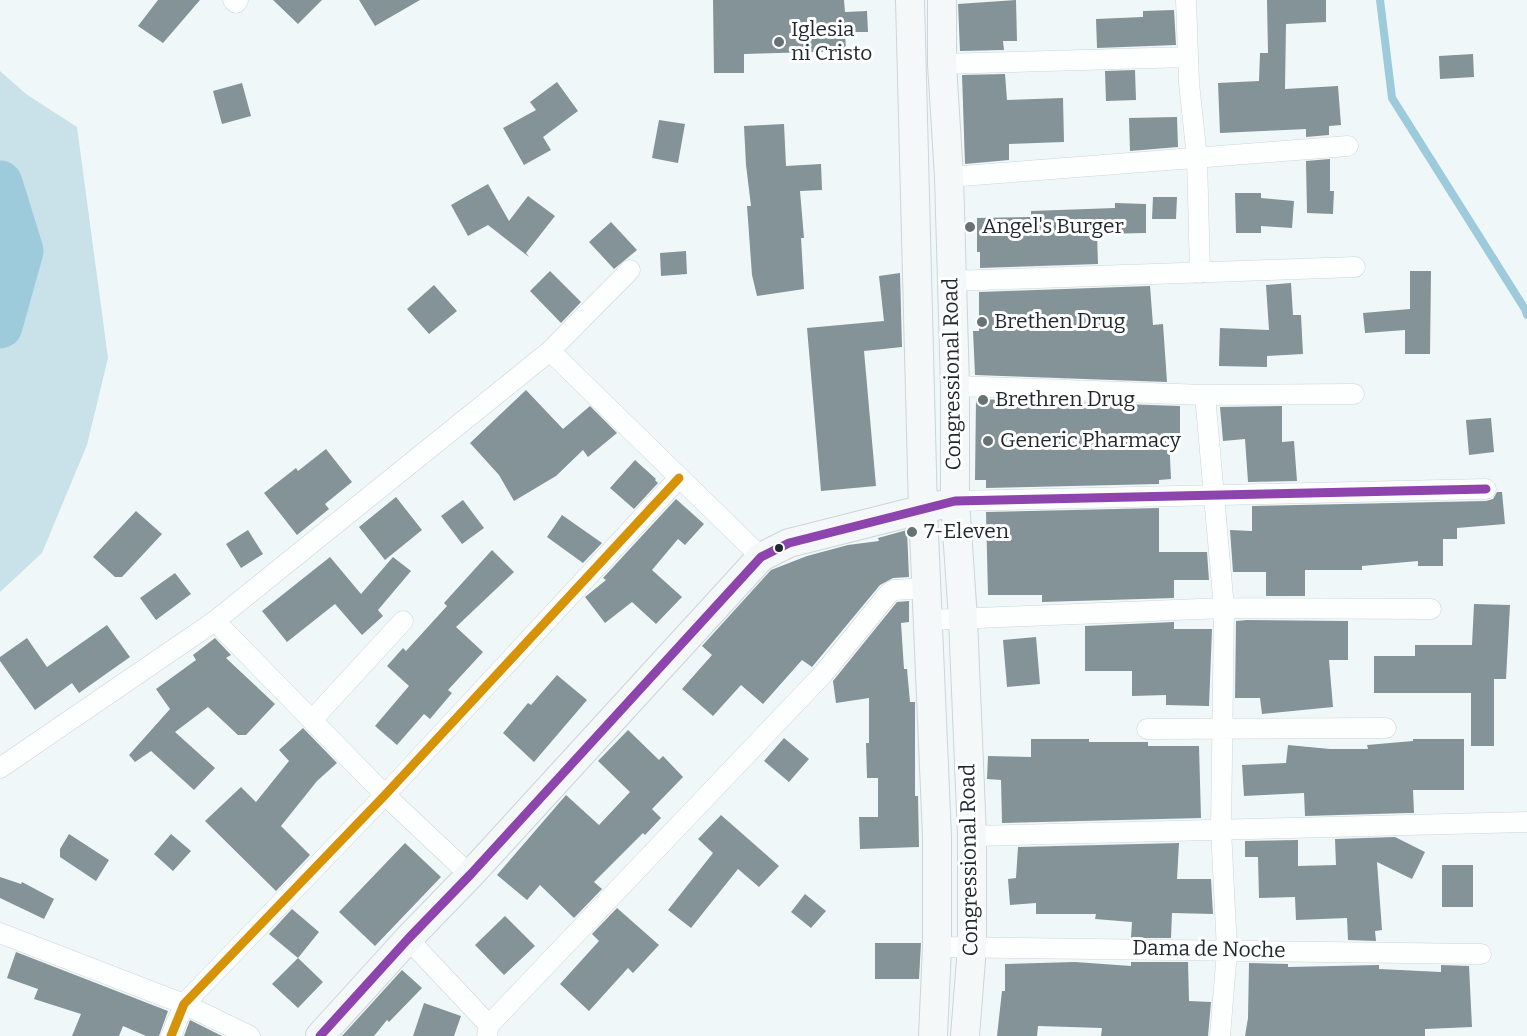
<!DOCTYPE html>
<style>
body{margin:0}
canvas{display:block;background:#f0f7f8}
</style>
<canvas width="1527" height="1036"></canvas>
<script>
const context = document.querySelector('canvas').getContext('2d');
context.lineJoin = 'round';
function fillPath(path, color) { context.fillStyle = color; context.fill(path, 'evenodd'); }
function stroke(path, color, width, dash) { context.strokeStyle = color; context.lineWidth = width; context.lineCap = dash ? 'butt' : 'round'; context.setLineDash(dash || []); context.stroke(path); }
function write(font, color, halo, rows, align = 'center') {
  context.font = font + ' Bitter,serif'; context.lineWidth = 6; context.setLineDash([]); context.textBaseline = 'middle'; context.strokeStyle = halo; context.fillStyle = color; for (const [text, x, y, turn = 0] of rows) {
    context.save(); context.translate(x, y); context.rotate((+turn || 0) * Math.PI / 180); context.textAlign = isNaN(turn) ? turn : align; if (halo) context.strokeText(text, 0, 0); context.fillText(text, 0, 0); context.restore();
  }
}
fillPath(new Path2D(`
 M0 71 26 94 77 127 108 358 87 445 42 553 0 592Z`), '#c9e1e9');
stroke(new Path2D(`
 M1380 0 1392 98 1525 309 1527 315`), '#9dcbdb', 8);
stroke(new Path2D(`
 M0 183 21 251 0 326`), '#9dcbdb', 45);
fillPath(new Path2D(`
 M158 0H200L163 43 138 26Z
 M273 0H322L298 24Z
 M359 0H420L375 26Z
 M713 0H844L845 12 867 11 868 32H845L846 51 744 54V73H714Z
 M1016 0 1017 41H1003L1004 50 960 51 958 4Z
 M1267 0H1326V22L1286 24 1285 89 1338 86 1341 125 1329 126V135L1306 137V129L1220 133 1218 83 1259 81 1260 53H1268Z
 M1174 10 1176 45 1097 48 1096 19 1143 17V11Z
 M1473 54 1474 77 1440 79 1439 56Z
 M1135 70 1136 100 1106 101 1105 71Z
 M1005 74 1007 100 1063 98 1064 142 1009 144V160L965 164 962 75Z
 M557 82 578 111 543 137 551 150 524 165 503 128 536 110 530 102Z
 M242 83 251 116 222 124 213 91Z
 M1177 117 1178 147 1130 151 1129 118Z
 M659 120 685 124 678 163 652 158Z
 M784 124 786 166 821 164 822 190 800 191 804 238H801L804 289 757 296 752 275 747 206H751L746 165 744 126Z
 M1330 159V191H1334L1333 214 1307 213 1306 161Z
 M488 184 509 221 528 196 555 216 526 253 529 257 488 225 468 236 451 205Z
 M1235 193H1261V198L1294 201 1292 228 1261 226V233H1236Z
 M1153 197H1177L1176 219H1152Z
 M1115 203 1146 204V233L1097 234 1098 264 980 268V252H977V218L1031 217V211L1115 208Z
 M611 222 637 250 614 269 589 242Z
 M686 251 687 274 661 276 660 253Z
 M550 271 581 302 561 323 530 291Z
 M1410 271H1431L1430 354H1405V330L1365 333 1363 313 1410 309Z
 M900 273 902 347 864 351 876 486 821 491 807 328 884 321 879 276Z
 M1291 283 1293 315H1301L1303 354 1267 356V367L1219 366 1220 328 1269 330 1266 285Z
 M434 285 457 311 429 334 407 309Z
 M1150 286 1153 325 1163 324 1167 382 975 375 973 331H979V292Z
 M526 390 563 429 590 406 617 433 588 457 583 450 556 476 514 501 499 475 470 443Z
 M976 399 1180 406V436H1169L1171 479 1159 480V484L986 488V480H975Z
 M1282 406V442L1294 441 1297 481 1248 482 1245 439 1223 441 1220 407Z
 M1491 418 1494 452 1469 455 1466 420Z
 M326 449 352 482 325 504 329 509 297 535 264 493 296 468 298 471Z
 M635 460 656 479 655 480 658 483 634 509 610 488Z
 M1497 492H1502L1505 524 1457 528V539H1443V566H1418V561L1362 566V570H1305V596H1266V572H1233L1230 530 1252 531V506L1486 501 1493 499Z
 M396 497 422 530 385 560 359 527Z
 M676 499 704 524 685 545 678 539 652 570 682 597 656 624 632 602 605 623 585 597 606 580 603 578Z
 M463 500 484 528 462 544 441 516Z
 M1159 508V552H1207L1209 580H1174V598L1042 602V595H988L986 512Z
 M136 511 162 534 122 577H115L93 557Z
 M562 515 602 543 583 563 547 537Z
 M248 530 263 554 241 568 226 544Z
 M907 530 909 577 893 578 880 585 812 667 802 660 763 704 741 685 713 716 682 689 712 655 702 646 771 570 807 556 848 545 879 541 878 538Z
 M492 550 514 572 456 627 483 652 448 690 452 693 430 719 424 714 397 745 375 726 409 686 387 666 403 648 406 651 447 606 444 603Z
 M330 557 361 594 393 557 411 571 378 610 383 616 362 635 335 604 287 642 262 611Z
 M175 573 191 594 156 620 140 598Z
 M909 601V622L901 623 904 669H907L910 702H915V796H918L919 847 860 849 859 817H878V778H867L866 743H869V698L836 703 833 681 897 602Z
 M1474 604 1510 605 1506 679H1494V746H1471V693H1374V656H1415V645H1472Z
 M1247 620 1348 621V660H1329L1333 707 1262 714 1260 698H1235L1236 621Z
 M1174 622V629H1212L1209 706 1166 705V695L1132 696V671H1085V626Z
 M107 625 130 657 79 693 72 683 35 710 0 661V657L27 638 47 667Z
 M1036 637 1040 684 1007 687 1003 640Z
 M215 638 231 655 226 658 275 704 246 735H238L208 707 175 732 215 768 194 790 151 751 135 762 129 755 170 709 156 689 196 660 193 655Z
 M557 675 587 700 534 762 503 733 528 703 531 705Z
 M303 728 337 763 317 781 281 826 310 855 276 891 205 821 241 787 256 802 289 761 279 750Z
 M628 730 659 760 663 756 683 777 652 809 661 818 645 835 643 833 594 882 602 889 574 918 540 885 527 900 497 875 566 795 599 825 630 792 598 761Z
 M784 738 809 759 789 782 764 761Z
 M1031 739H1089V742H1148V746H1199L1201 818 1002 823 1001 780 987 779 988 756 1031 757Z
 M1413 739H1464V790H1413L1414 813H1408L1305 816 1304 793 1244 796 1242 765 1286 763 1288 745 1330 749H1368L1367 745 1413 741Z
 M721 815 779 866 759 887 738 869 691 928 668 910 713 853 698 839Z
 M69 834 109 860 96 881 60 857V849Z
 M171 834 191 851 173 871 154 854Z
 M1395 837 1425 852 1412 879 1377 862 1382 930 1375 931 1376 941 1348 940 1347 918 1296 920 1295 897 1259 898 1258 857H1245V841L1298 840V866L1336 865 1335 839Z
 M405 843 441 877 375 946 339 912Z
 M1179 843 1177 879H1211L1213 914 1172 913 1171 938H1131L1132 922 1095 919 1096 914H1036V903L1010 905 1008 879 1016 878 1018 847Z
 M1442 865H1473V907H1442Z
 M0 877 21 884 22 882 54 899 44 919 0 898Z
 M805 894 826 911 811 928 791 912Z
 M617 908 659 945 633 973 628 968 589 1011 560 984 599 941 592 934Z
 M292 909 319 932 298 958 269 934Z
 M505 916 535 946 504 975 475 945Z
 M875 943H921L919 979H875Z
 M16 952 168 1011 159 1036H146L123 1026 119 1036H72L81 1014 34 999 38 989 7 978Z
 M298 958 323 982 298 1008 272 984Z
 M1075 962 1131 966V962H1188L1189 1001 1211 1002 1208 1036H1101L1102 1028 1038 1026 1037 1036H997L1002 991H1005V964Z
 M1249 963 1288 964V967L1379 965V969L1441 972V965L1469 966 1472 1027 1425 1029V1036H1245L1248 1018Z
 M402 970 422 988 389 1022 387 1020 374 1036H342Z
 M424 1003 461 1016 454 1036H413Z
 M190 1020 222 1036H184Z`), '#839398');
const street = new Path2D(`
 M233 0 236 3 238 0
 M1186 0 1189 83 1197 158 1200 273
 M942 64 1187 57
 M949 177 1348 146
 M951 281 1355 267
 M550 351 761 557
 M955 386 1205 395 1354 394
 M1205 395 1224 608 1221 829 1227 951 1220 1036
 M955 501 1486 489
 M928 620 1224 608 1431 609
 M215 621 385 795 470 875
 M312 720 403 621
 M1147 729 1386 728
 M0 768 215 621 550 351 630 270
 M972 836 1527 822
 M0 933 184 1004 250 1036
 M408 939 489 1025
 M937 947 1481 954
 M171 1036 184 1004 385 795 679 478
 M487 1036 489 1025 823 674 889 593 894 590 926 588`);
const secondary = new Path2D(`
 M910 0 923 510 937 837V947L933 1036
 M942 0V64L949 177 955 386V501L963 619 972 836V947L965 1036
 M320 1036 408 939 470 875 761 557 789 543 940 505`);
stroke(street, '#ccd5d7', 21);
stroke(secondary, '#ccd5d7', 30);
stroke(street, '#fdfefe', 20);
stroke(secondary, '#f4f8f9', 28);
stroke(new Path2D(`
 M171 1036 184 1004 385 795 679 478`), '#d79307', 9);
stroke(new Path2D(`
 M320 1036 408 939 470 875 761 557 789 543 955 501 1486 489`), '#8e44ad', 9);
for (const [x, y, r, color] of [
 [779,42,6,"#687174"],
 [970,227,6,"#687174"],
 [982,322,6,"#687174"],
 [983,400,6,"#687174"],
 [988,441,6,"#687174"],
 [912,532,6,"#687174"],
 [779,548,5,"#1f292d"]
]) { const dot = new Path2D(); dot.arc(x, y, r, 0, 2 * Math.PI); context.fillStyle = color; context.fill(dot); stroke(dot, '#fff', 2); }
write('21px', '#1f292d', '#fff', [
 ["Iglesia",791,30],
 ["ni Cristo",791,54],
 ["Angel's Burger",982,227],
 ["Brethen Drug",994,322],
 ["Brethren Drug",995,400],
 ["Generic Pharmacy",1000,441],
 ["7-Eleven",924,532]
], 'left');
write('21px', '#1f292d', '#fff', [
 ["Congressional Road",953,374,-91],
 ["Congressional Road",970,860,-91],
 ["Dama de Noche",1209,950,1]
]);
</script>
